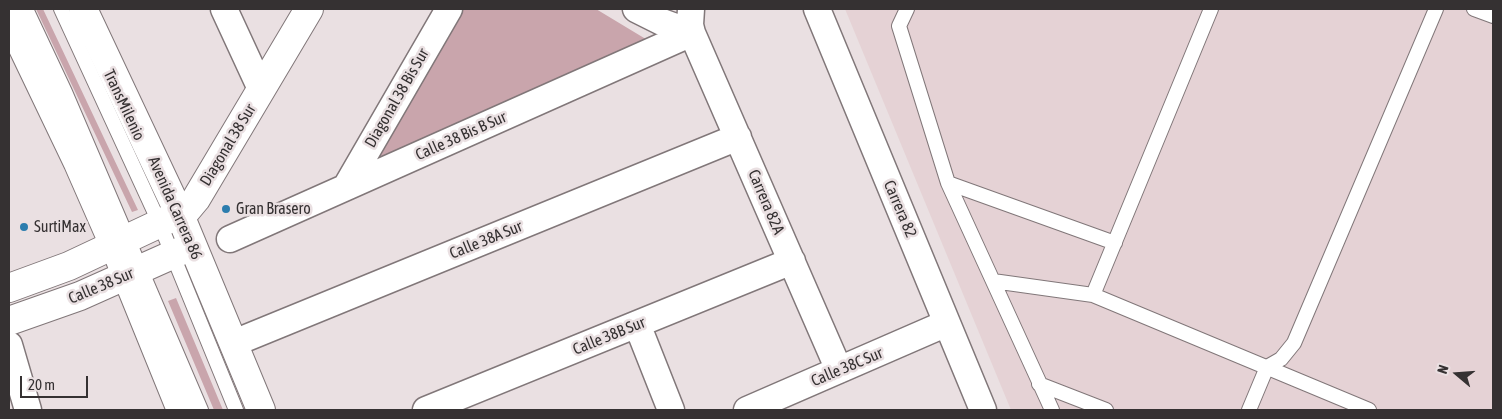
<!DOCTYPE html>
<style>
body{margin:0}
#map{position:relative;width:1502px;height:419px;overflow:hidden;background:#eae0e2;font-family:"Asap Condensed",sans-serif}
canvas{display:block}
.frame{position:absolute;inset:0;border:10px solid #353132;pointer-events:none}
.north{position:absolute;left:1432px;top:349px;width:50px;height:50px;-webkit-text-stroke:4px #eae0e2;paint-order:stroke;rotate:288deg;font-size:14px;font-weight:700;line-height:20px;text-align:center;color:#353132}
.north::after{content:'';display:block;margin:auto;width:18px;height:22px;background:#353132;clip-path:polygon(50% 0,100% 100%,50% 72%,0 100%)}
.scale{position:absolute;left:20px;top:376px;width:68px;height:22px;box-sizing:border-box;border:2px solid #353132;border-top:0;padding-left:6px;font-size:15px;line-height:18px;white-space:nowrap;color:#353132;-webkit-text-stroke:4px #eae0e2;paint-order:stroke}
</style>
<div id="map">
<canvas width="1502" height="419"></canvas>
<div class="frame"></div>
<div class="north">N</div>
<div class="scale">20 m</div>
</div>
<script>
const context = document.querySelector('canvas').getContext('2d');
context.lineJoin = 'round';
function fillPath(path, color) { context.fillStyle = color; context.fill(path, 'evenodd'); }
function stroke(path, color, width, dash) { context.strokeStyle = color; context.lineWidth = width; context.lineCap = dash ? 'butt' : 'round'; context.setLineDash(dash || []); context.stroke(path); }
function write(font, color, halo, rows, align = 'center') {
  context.font = font + ' "Asap Condensed",sans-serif'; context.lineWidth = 5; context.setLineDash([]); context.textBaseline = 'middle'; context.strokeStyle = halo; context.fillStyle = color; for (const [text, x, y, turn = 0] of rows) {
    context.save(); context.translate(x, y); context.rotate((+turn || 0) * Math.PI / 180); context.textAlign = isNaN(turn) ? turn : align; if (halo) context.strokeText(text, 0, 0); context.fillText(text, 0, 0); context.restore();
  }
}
fillPath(new Path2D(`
 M845 9H1493V410H1011Z`), '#e5d2d5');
fillPath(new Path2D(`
 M36 9H43L138 210 132 212Z
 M457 9H596L654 44 362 174Z
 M176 298 223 410H214L168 301Z`), '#c9a5ac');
const lane = new Path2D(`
 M26 9 65 92 201 410
 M61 9 160 224 236 410
 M907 9 899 26 948 183 1052 410
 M1474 9 1493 16
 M948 183 1115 243
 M993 281 1093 295 1369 410
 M1093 295 1211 9
 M1039 384 1106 410
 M1249 410 1267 367 1281 359 1294 343 1436 9`);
const street = new Path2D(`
 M224 9 261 89
 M636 9 662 22 692 33
 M691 9 690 25 692 33 839 370
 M817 9 983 410
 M346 187 449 9
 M230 239 692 33
 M637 324 671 410
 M234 343 738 137
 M9 345 28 410
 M426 410 792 261
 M747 410 947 323`);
const secondary = new Path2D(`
 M9 288 69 266 186 211 196 199 309 9
 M9 321 80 296 192 246`);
const primary = new Path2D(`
 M83 9 180 215 261 410
 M9 19 78 163 114 245 181 410`);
stroke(lane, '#817779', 16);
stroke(street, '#817779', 29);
stroke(secondary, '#817779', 30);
stroke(primary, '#817779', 30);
stroke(lane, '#fff', 14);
stroke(street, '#fff', 26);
stroke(secondary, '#fff', 28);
stroke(primary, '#fff', 28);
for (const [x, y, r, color] of [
 [226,209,5,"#2c7dae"],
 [24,227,5,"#2c7dae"]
]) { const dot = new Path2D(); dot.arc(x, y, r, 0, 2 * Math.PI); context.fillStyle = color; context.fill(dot); stroke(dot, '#eae0e2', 2); }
write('16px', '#353132', '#eae0e2', [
 ["Diagonal 38 Bis Sur",397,98,-60],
 ["TransMilenio",124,105,65],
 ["Calle 38 Bis B Sur",461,136,-24],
 ["Diagonal 38 Sur",228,145,-59],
 ["Carrera 82A",766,202,67],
 ["Avenida Carrera 86",175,208,66],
 ["Carrera 82",900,209,67],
 ["Calle 38A Sur",486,240,-22],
 ["Calle 38 Sur",101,286,-23],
 ["Calle 38B Sur",609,336,-22],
 ["Calle 38C Sur",847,367,-23]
]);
write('16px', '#353132', '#eae0e2', [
 ["Gran Brasero",236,209],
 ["SurtiMax",34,227]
], 'left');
</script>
